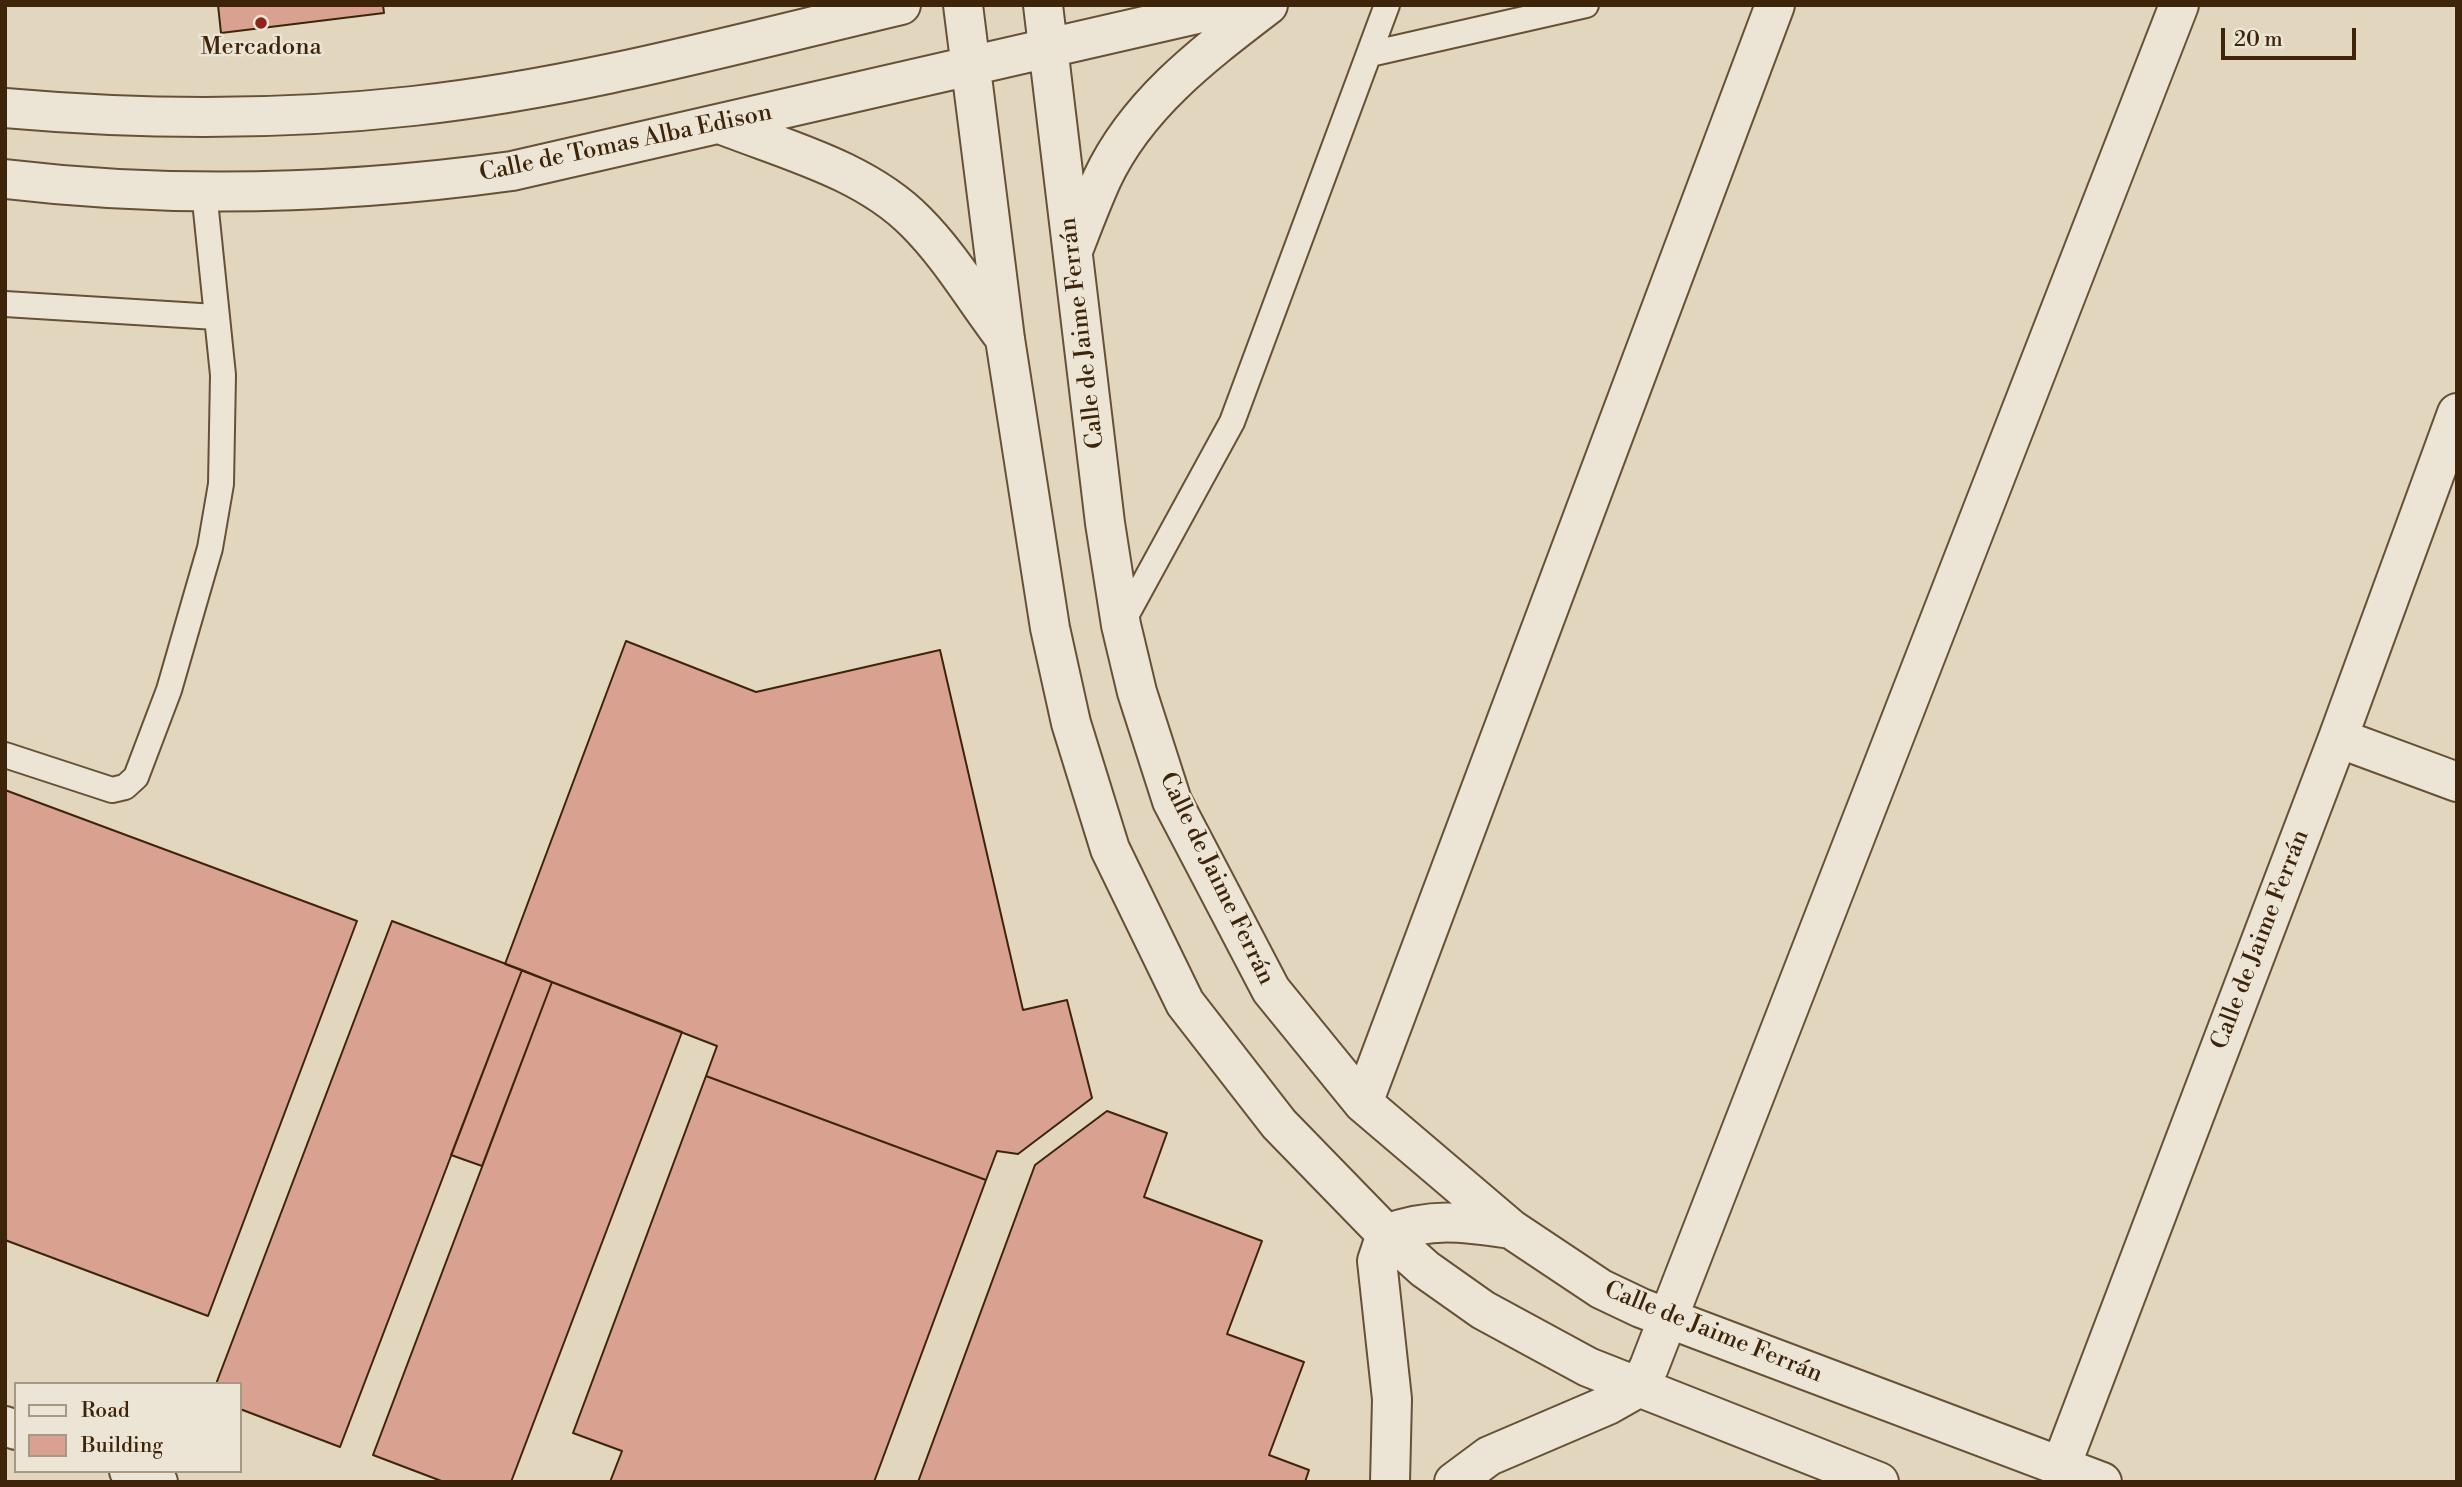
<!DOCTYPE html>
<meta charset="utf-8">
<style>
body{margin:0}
#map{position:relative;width:2462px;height:1487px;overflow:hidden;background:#e2d7be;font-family:"Libre Bodoni",serif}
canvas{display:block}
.frame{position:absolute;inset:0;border:7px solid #3e2409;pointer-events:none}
.legend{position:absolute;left:14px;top:1382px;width:228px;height:91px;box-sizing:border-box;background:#ece5d5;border:2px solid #a69883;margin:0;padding:9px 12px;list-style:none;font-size:21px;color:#3e2409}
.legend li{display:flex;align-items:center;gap:14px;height:35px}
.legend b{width:35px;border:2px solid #a69883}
.scale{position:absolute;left:2221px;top:28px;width:135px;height:32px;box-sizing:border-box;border:4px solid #3e2409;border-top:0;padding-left:9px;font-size:21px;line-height:24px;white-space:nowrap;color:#3e2409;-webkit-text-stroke:5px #ece5d5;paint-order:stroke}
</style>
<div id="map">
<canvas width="2462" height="1487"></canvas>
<div class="frame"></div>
<ul class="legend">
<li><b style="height:9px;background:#ece5d5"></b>Road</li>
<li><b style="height:19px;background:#d9a290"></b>Building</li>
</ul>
<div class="scale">20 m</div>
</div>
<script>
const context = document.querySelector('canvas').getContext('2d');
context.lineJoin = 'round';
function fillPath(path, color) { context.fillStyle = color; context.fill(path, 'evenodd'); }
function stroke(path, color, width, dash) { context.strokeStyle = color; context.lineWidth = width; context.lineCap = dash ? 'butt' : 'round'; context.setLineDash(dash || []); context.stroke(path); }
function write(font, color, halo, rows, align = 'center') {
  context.font = font + ' "Libre Bodoni",serif'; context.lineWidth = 5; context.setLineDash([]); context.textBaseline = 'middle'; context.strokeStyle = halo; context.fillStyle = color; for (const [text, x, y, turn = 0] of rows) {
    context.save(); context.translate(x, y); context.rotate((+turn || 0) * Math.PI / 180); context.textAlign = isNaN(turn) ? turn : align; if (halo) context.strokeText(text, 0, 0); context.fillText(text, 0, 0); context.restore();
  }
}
const building = new Path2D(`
 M218 5H383L384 13 221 33Z
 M626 641 756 692 940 650 1023 1010 1067 1000 1092 1098 1018 1154 997 1151 986 1180 706 1076 717 1046 505 964Z
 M5 790 357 921 208 1316 5 1240Z
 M392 921 522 970 340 1447 240 1409V1384H216Z
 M522 970 552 982 482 1166 451 1155Z
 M552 982 682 1032 511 1482H444L373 1455Z
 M706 1076 986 1180 874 1482H610L622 1451 573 1433Z
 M1107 1111 1167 1133 1144 1197 1262 1241 1227 1334 1304 1362 1269 1455 1309 1470 1305 1482H918L1035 1165Z`);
fillPath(building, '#d9a290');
stroke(building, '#3e2409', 2);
const service = new Path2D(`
 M1370 54 1586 5
 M5 304 216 317
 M1121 625 1232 422 1387 5
 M5 755 112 790 125 787 136 777 169 690 210 548 221 484 223 375 204 191`);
const minor = new Path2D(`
 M963 5 1005 339 1050 628 1071 723 1110 849 1185 1003 1279 1124 1386 1234 1425 1269 1483 1310 1588 1367 1879 1482
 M1043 5 1105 523 1121 625 1137 692 1172 801 1271 990 1363 1103 1511 1229 1601 1289 1641 1308 2102 1482
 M5 108C142 120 277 121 413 106 578 88 740 43 901 5
 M720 124C786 150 865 170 916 222 950 256 975 299 1004 337
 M5 179C173 199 344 194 512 171L1236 5
 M1074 248C1083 225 1092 201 1102 179 1137 104 1204 54 1268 5
 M2338 738 2457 782
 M1363 1103 1775 5
 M5 1426 16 1430
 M2061 1466 2338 738 2457 413
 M129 1471 158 1482
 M1390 1482 1392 1399 1377 1261 1386 1234C1432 1217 1463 1222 1511 1229
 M1454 1482 1489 1456 1608 1405 1638 1388 1649 1367 2179 5`);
stroke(service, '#675136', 28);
stroke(minor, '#675136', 42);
stroke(service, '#ece5d5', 24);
stroke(minor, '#ece5d5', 38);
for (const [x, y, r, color] of [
 [261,23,7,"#8f2418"]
]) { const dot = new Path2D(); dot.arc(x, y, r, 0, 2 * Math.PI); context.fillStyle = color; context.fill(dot); stroke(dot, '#ece5d5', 2.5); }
write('24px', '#3e2409', '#ece5d5', [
 ["Mercadona",261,48]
]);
write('24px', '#3e2409', '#ece5d5', [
 ["Calle de Tomas Alba Edison",626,144,-12],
 ["Calle de Jaime Ferrán",1083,333,-97],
 ["Calle de Jaime Ferrán",1216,879,64],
 ["Calle de Jaime Ferrán",2261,940,-69],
 ["Calle de Jaime Ferrán",1713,1333,22]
]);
</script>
